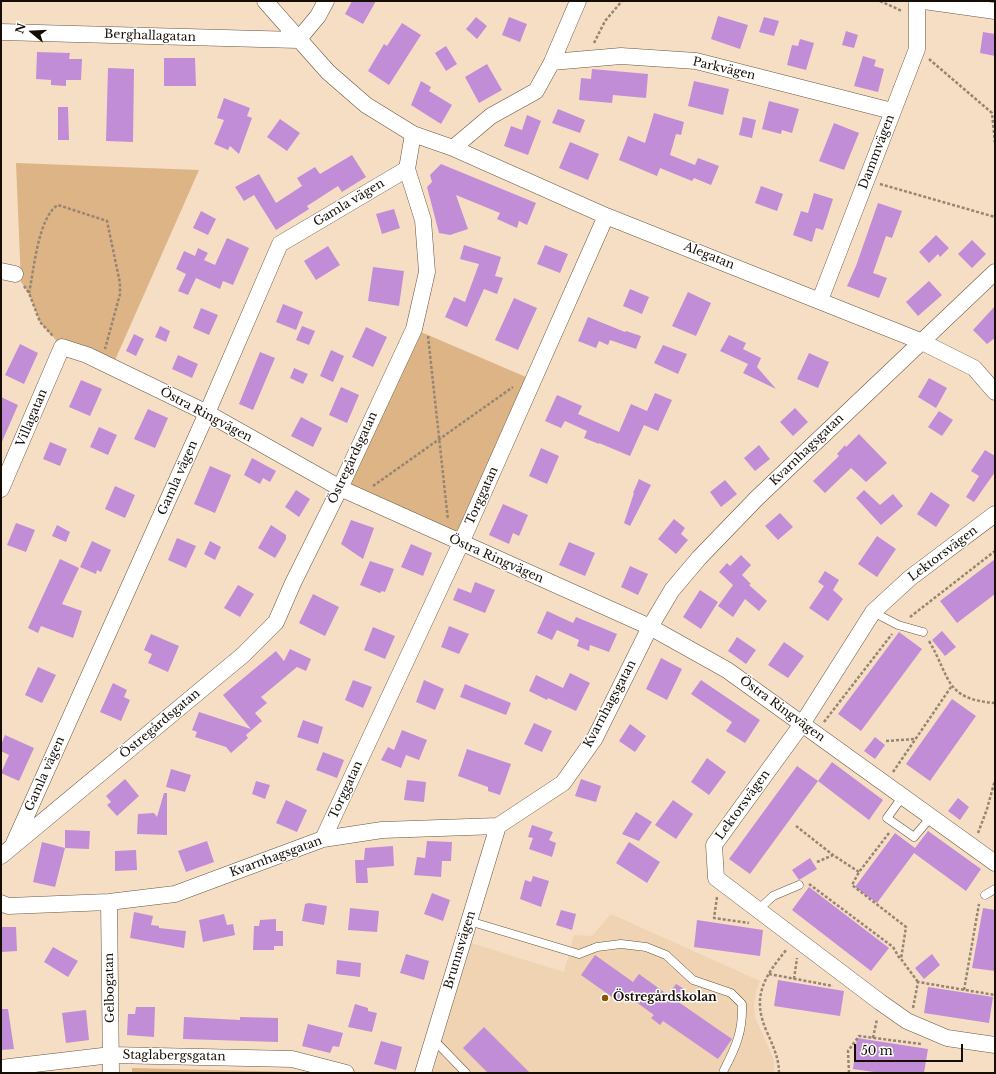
<!DOCTYPE html>
<meta charset="utf-8">
<style>
body{margin:0}
#map{position:relative;width:996px;height:1074px;overflow:hidden;background:#f6dec4;font-family:"Libre Baskerville",serif}
canvas{display:block}
.frame{position:absolute;inset:0;border:2px solid #160e05;pointer-events:none}
.north{position:absolute;left:12px;top:12px;width:40px;height:40px;-webkit-text-stroke:3px #fff;paint-order:stroke;rotate:288deg;font-size:11px;font-weight:700;line-height:16px;text-align:center;color:#160e05}
.north::after{content:'';display:block;margin:auto;width:14px;height:18px;background:#160e05;clip-path:polygon(50% 0,100% 100%,50% 72%,0 100%)}
.scale{position:absolute;left:854px;top:1044px;width:109px;height:18px;box-sizing:border-box;border:2px solid #160e05;border-top:0;padding-left:5px;font-size:12px;line-height:14px;white-space:nowrap;color:#160e05;-webkit-text-stroke:3px #fff;paint-order:stroke}
</style>
<div id="map">
<canvas width="996" height="1074"></canvas>
<div class="frame"></div>
<div class="north">N</div>
<div class="scale">50 m</div>
</div>
<script>
const context = document.querySelector('canvas').getContext('2d');
context.lineJoin = 'round';
function fillPath(path, color) { context.fillStyle = color; context.fill(path, 'evenodd'); }
function stroke(path, color, width, dash) { context.strokeStyle = color; context.lineWidth = width; context.lineCap = dash ? 'butt' : 'round'; context.setLineDash(dash || []); context.stroke(path); }
function write(font, color, halo, rows, align = 'center') {
  context.font = font + ' "Libre Baskerville",serif'; context.lineWidth = 3; context.setLineDash([]); context.textBaseline = 'middle'; context.strokeStyle = halo; context.fillStyle = color; for (const [text, x, y, turn = 0] of rows) {
    context.save(); context.translate(x, y); context.rotate((+turn || 0) * Math.PI / 180); context.textAlign = isNaN(turn) ? turn : align; if (halo) context.strokeText(text, 0, 0); context.fillText(text, 0, 0); context.restore();
  }
}
fillPath(new Path2D(`
 M611 914 760 981 756 991 754 1005 755 1017 774 1060V1073H432L471 943 564 972 574 935 592 936Z`), '#efd3b2');
fillPath(new Path2D(`
 M16 163 199 170 112 367 62 347 40 322 29 293 21 282Z
 M414 329 533 380 461 543 340 488Z
 M132 1068 295 1072 300 1073H132Z`), '#ddb486');
fillPath(new Path2D(`
 M352 1H376L363 24 345 14Z
 M718 16 748 25 740 49 711 39Z
 M476 17 487 26 477 39 466 29Z
 M509 17 527 24 520 42 502 35Z
 M764 17 779 21 774 36 759 32Z
 M402 23 421 35 389 85 368 71 384 44 387 46Z
 M846 31 858 35 854 48 842 45Z
 M983 32 995 34V56L980 53Z
 M800 39 814 43 806 70 787 65 792 45 798 46Z
 M446 46 457 64 446 71 435 53Z
 M37 52 70 53 69 59H82L81 80H66V86L51 85V80L36 79Z
 M863 56 876 60 874 66 884 69 878 92 854 86Z
 M164 58H195L196 86H164Z
 M487 64 502 90 479 103 465 77Z
 M108 68 134 69 133 142 106 141Z
 M592 69 648 74 646 98 613 95 612 103 579 100 581 78 591 79Z
 M421 81 431 87 429 91 452 105 441 124 411 105Z
 M694 81 729 89 723 115 688 106Z
 M224 98 250 108 247 116 252 118 239 154 230 146 228 150 214 144 224 120 217 118Z
 M769 101 799 109 792 133 782 130 781 134 762 129Z
 M58 107H68L69 140H58Z
 M558 109 585 120 580 133 552 123Z
 M654 113 684 122 681 135 676 134 670 155 695 165 698 158 719 166 711 185 694 178 692 181 660 168 657 176 619 160 628 136 645 143Z
 M527 115 541 121 528 155 504 146 511 126 522 130Z
 M743 117 756 120 752 138 739 135Z
 M280 119 300 133 287 151 267 137Z
 M834 123 859 133 844 170 819 161Z
 M570 142 599 154 588 180 559 168Z
 M352 155 366 177 342 192 338 186 307 206 309 209 276 230 254 195 244 201 235 187 259 174 276 203 302 186 297 178 315 167 320 174Z
 M441 164 536 203 527 225 519 221 517 228 497 219 500 213 456 195 468 229 450 235 439 233 427 187 432 182 430 175Z
 M761 186 783 194 777 211 755 203Z
 M814 193 833 199 823 230 816 228 812 242 793 235 801 211 808 213Z
 M878 203 902 211 892 238 886 236 873 273 887 278 879 298 847 286 856 266Z
 M394 209 400 228 382 234 376 214Z
 M201 211 216 219 208 235 193 228Z
 M936 235 949 248 940 257 938 254 929 263 919 252Z
 M227 238 249 248 233 285 223 281 220 289 196 278 188 295 178 291 186 274 176 269 184 251 195 256 198 248 208 253 204 260 215 265Z
 M972 240 986 254 972 268 958 254Z
 M464 245 501 257 495 276 503 278 497 294 484 289 467 327 445 317 454 297 465 302 479 264 460 259Z
 M545 245 568 254 560 273 537 264Z
 M328 246 340 265 316 280 304 261Z
 M373 267 404 271 399 306 368 301Z
 M929 281 942 295 918 316 906 302Z
 M630 289 649 297 642 314 623 306Z
 M688 292 711 303 696 336 672 326Z
 M514 298 537 308 518 350 495 340Z
 M283 304 303 312 296 330 276 322Z
 M995 306V338L987 344 973 330Z
 M201 308 218 315 209 335 193 328Z
 M588 317 625 332 626 331 641 336 636 349 610 340 608 345 599 341 596 348 578 341Z
 M160 326 170 331 166 342 155 337Z
 M302 326 315 331 309 345 296 340Z
 M366 327 387 337 373 367 352 357Z
 M134 334 144 339 136 356 126 351Z
 M729 335 746 343 743 349 761 358 757 367 776 389 743 373 748 364 720 351Z
 M20 344 38 353 24 384 5 375Z
 M663 345 687 354 678 374 654 363Z
 M331 350 344 356 333 382 320 376Z
 M260 352 275 358 253 410 239 404Z
 M809 353 829 362 818 388 797 379Z
 M178 355 198 364 192 378 172 369Z
 M294 368 308 374 303 384 290 378Z
 M929 378 947 388 936 408 918 397Z
 M81 380 102 389 90 416 69 407Z
 M341 387 359 395 347 423 329 415Z
 M655 393 672 400 658 431 644 425 630 456 599 443V444L584 438 587 431 565 421 561 428 545 421 557 395 582 406 578 414 619 432 631 404 647 411Z
 M1 397 18 405 1 444Z
 M795 408 808 422 793 436 780 422Z
 M148 409 168 418 155 448 134 439Z
 M939 411 953 420 942 436 928 427Z
 M301 417 322 428 313 447 291 436Z
 M99 427 117 435 108 455 90 447Z
 M859 434 887 463 866 482 851 468 825 493 813 481 839 456 837 454 845 445 846 447Z
 M50 442 67 449 60 466 43 459Z
 M759 445 770 459 755 471 744 458Z
 M541 448 559 456 547 484 529 476Z
 M985 450 995 456V472L974 502 966 497 979 476 971 471Z
 M252 458 276 471 270 482 263 478 260 484 244 475Z
 M210 466 231 475 215 513 194 504Z
 M639 479 651 485 630 526 624 523 634 493H633Z
 M725 480 737 494 721 507 710 492Z
 M115 486 135 495 125 518 105 509Z
 M296 490 310 499 299 517 285 507Z
 M864 490 880 505 893 494 903 506 881 525 856 498Z
 M931 492 950 505 936 527 917 514Z
 M503 504 528 515 519 536 513 533 509 544 489 535Z
 M780 513 793 527 778 540 765 526Z
 M674 519 685 528 681 534 688 540 676 554 658 539Z
 M351 520 374 528 363 559 341 544Z
 M16 523 35 530 26 552 7 545Z
 M57 525 70 532 66 542 52 536Z
 M271 525 286 535V539L275 558 258 548Z
 M877 536 896 549 877 577 858 564Z
 M177 538 196 546 186 568 168 560Z
 M92 541 111 550 101 572 97 570 96 574 80 567Z
 M210 541 221 547 215 560 204 554Z
 M569 542 595 553 585 576 559 565Z
 M411 544 432 553 423 576 401 567Z
 M741 555 751 565 742 575 751 584 749 585 767 601 759 611 745 599 733 617 718 606 733 585 719 572 727 563 730 566Z
 M60 559 79 568 62 604 82 611 73 638 41 626 38 633 28 628Z
 M995 559V594L957 623 940 601Z
 M370 561 394 569 385 592 382 591 380 593 360 585Z
 M630 566 648 574 638 595 621 587Z
 M825 571 839 580 833 590 843 599 828 621 809 608 824 586 818 582Z
 M475 582 495 590 485 613 453 600 458 588 471 593Z
 M238 585 254 594 240 617 224 608Z
 M700 590 718 602 701 629 683 617Z
 M313 594 339 607 325 636 299 623Z
 M547 611 573 623 576 617 617 634 609 652 590 645 589 651 577 646 579 640 557 630 552 640 537 633Z
 M449 626 469 634 459 654 441 647Z
 M373 627 395 636 385 659 364 650Z
 M942 631 956 647 945 656 932 640Z
 M899 632 922 649 861 731 838 714Z
 M151 634 179 646 168 672 148 663 152 654 144 650Z
 M737 637 756 650 746 664 728 651Z
 M784 642 804 656 788 678 768 665Z
 M290 649 311 659 306 671 297 667 261 697 267 703 255 713 262 721 246 735 248 738 231 753 226 747 195 737 197 732 192 730 199 712 251 729 223 695 276 651 284 661Z
 M661 658 682 669 667 700 646 689Z
 M38 667 56 675 42 703 25 695Z
 M570 673 590 683 576 711 548 698 547 700 529 691 536 675 563 688Z
 M353 680 372 687 363 708 345 700Z
 M424 680 444 689 435 710 416 702Z
 M701 680 760 720 745 743 726 731 732 722 691 694Z
 M113 683 127 690 124 697 130 700 121 721 100 712Z
 M465 684 511 703 506 715 460 697Z
 M952 699 976 716 930 781 906 764Z
 M303 720 323 727 318 744 297 737Z
 M534 723 552 731 542 752 524 744Z
 M630 724 646 736 635 752 619 741Z
 M402 730 427 740 419 760 406 755 401 768 381 760 388 747 394 750Z
 M5 735 34 748 19 781 1 773 9 755 1 751V745Z
 M875 737 885 745 875 759 864 751Z
 M467 749 511 764 500 795 488 791V787L458 776Z
 M323 752 344 760 337 778 316 770Z
 M707 758 726 772 709 795 691 782Z
 M832 762 883 800 869 820 818 781Z
 M797 766 818 781 750 874 729 859Z
 M171 769 191 775 185 792 166 787Z
 M125 779 139 796 117 816 107 805 111 802 106 796Z
 M581 779 601 786 596 802 575 796Z
 M407 780 426 782 424 802 404 800Z
 M256 781 270 785 265 799 252 794Z
 M164 793H167V835L137 834 138 814 154 813 157 817Z
 M958 798 969 807 960 820 948 811Z
 M286 800 307 810 297 832 276 823Z
 M673 800 693 814 676 839 655 825Z
 M636 812 652 822 639 841 622 834Z
 M532 825 553 832 549 840 556 843 552 857 529 849 533 838 528 837Z
 M65 830 90 831 89 849 65 848Z
 M928 831 981 869 966 891 914 853 877 903 855 887 895 833 915 848Z
 M207 841 214 862 186 872 178 851Z
 M427 841 452 842 451 861H442L441 877 414 875 417 857 425 858Z
 M42 842 65 848 55 887 33 882Z
 M629 842 660 862 647 883 616 863Z
 M393 846 394 866 367 868 368 883H356L355 860H364L365 848Z
 M136 850 137 870 115 871V851Z
 M810 858 817 869 799 880 792 870Z
 M533 876 549 881 541 907 520 899 525 880 531 882Z
 M809 887 889 948 871 971 792 910Z
 M432 893 450 900 443 921 424 914Z
 M309 903 327 906 324 925 302 921 305 904Z
 M350 908 379 911 377 932 348 930Z
 M983 908 995 910V971L972 968Z
 M561 910 576 914 572 930 556 925Z
 M134 912 153 916 151 925 159 926V928L186 931 184 948 130 938Z
 M224 914 227 925 233 924 235 935 203 942 199 920Z
 M276 919V931H283V946H274V950H253L254 926H259L260 920Z
 M697 920 763 930 760 956 694 947Z
 M1 927H16L17 951 1 952Z
 M53 947 78 961 68 977 44 962Z
 M406 954 429 961 424 980 400 973Z
 M932 954 940 965 924 979 915 968Z
 M595 955 633 982 639 974 668 995 676 984 686 990 677 1001 732 1039 718 1059 663 1021 660 1025 651 1018 654 1015 625 994 619 1002 581 975Z
 M337 960 361 963 360 977 336 974Z
 M778 980 844 991 840 1016 774 1006Z
 M928 987 993 997 989 1023 924 1013Z
 M355 1004 368 1008V1011L377 1013 372 1032 348 1027Z
 M136 1007H155L154 1037 127 1035 128 1014H135Z
 M1 1009H8L14 1049 1 1050Z
 M86 1010 89 1040 66 1043 62 1013Z
 M184 1017 240 1020V1017L278 1018V1042L183 1039Z
 M308 1024 343 1033 339 1047 333 1046 330 1053 302 1046Z
 M484 1027 530 1073H488L463 1048Z
 M857 1038 928 1049 924 1073H881L853 1069Z
 M381 1041 402 1047 396 1070 374 1064Z`), '#c18dd7');
const lane = new Path2D(`
 M873 612 898 625 923 632
 M903 796 887 818 914 837 931 817
 M985 895 995 889
 M758 910 773 896 799 885
 M469 921 579 954 597 947 621 944 646 947 666 955 693 980 731 993 742 1004C743 1031 736 1047 724 1070
 M433 1039 466 1073`);
const street = new Path2D(`
 M924 1 995 11
 M1 32 298 40
 M298 40 318 16 326 1
 M552 62 621 56 696 61 892 111
 M413 134 453 148 606 216 920 341 974 368 995 392
 M453 148 491 116 536 91 552 62 578 1
 M1 271 15 274
 M820 300 917 49V1
 M1 489 62 347 87 355 207 413 340 488 650 627 727 670 995 863
 M995 514 910 578 873 612 802 724 714 845 716 878 880 1002 907 1021 947 1038 995 1045
 M323 839 461 543 606 216
 M14 843 207 413 280 244 407 169
 M1 856 243 655 276 622 293 583 340 488 414 329 427 272 423 220 407 169 413 134 366 105 328 72 265 1
 M109 902 111 1073
 M1 903 8 906 109 902 175 894 323 839 382 830 498 826 563 783 595 738 650 627 672 590 699 558 757 498 995 272
 M1 1068 111 1055 292 1059 346 1073
 M423 1073 498 826`);
stroke(lane, '#69553e', 9);
stroke(street, '#69553e', 17);
stroke(new Path2D(`
 M880 1 902 11
 M594 43 605 21 622 1
 M929 59 992 113 995 143
 M880 184 995 217
 M24 286 29 293 40 322 53 336
 M29 293C34 270 38 217 58 205L107 221 120 283V294L105 349
 M428 336 448 520
 M373 486 513 387
 M910 617 995 551
 M929 641C951 678 944 699 995 703
 M824 722 892 634
 M886 741 915 739
 M893 772 951 687
 M796 826 833 855 859 872
 M889 833 859 872 852 885 906 927 901 959 918 982
 M978 833 987 809 995 780
 M817 862 833 855
 M809 884 893 947 900 959
 M717 897 714 918 749 923
 M769 974 833 986
 M794 979 797 958
 M964 990 979 904
 M913 1008 918 982 995 995
 M873 1038 877 1019
 M779 1073C779 1058 773 1046 767 1032 751 997 764 977 787 949
 M849 1073 848 1051 859 1036 921 1044`), '#968572', 2.5, [3, 2]);
stroke(lane, '#fff', 8);
stroke(street, '#fff', 16);
for (const [x, y, r, color] of [
 [605,998,4,"#885600"]
]) { const dot = new Path2D(); dot.arc(x, y, r, 0, 2 * Math.PI); context.fillStyle = color; context.fill(dot); stroke(dot, '#fff', 1.5); }
write('12px', '#160e05', '#fff', [
 ["Berghallagatan",150,36,2],
 ["Parkvägen",724,69,13],
 ["Dammvägen",877,152,-69],
 ["Gamla vägen",349,203,-31],
 ["Alegatan",709,256,22],
 ["Östra Ringvägen",206,415,28],
 ["Villagatan",32,418,-67],
 ["Kvarnhagsgatan",807,450,-44],
 ["Östregårdsgatan",353,458,-65],
 ["Gamla vägen",178,478,-66],
 ["Torggatan",482,496,-66],
 ["Lektorsvägen",943,554,-37],
 ["Östra Ringvägen",496,559,24],
 ["Kvarnhagsgatan",610,704,-62],
 ["Östra Ringvägen",782,709,36],
 ["Östregårdsgatan",160,724,-40],
 ["Gamla vägen",45,774,-66],
 ["Torggatan",346,790,-65],
 ["Lektorsvägen",743,805,-54],
 ["Kvarnhagsgatan",276,857,-20],
 ["Brunnsvägen",460,950,-73],
 ["Gelbogatan",110,988,-91],
 ["Staglabergsgatan",174,1056,1]
]);
write('bold 12px', '#160e05', '#fff', [
 ["Östregårdskolan",613,998]
], 'left');
</script>
